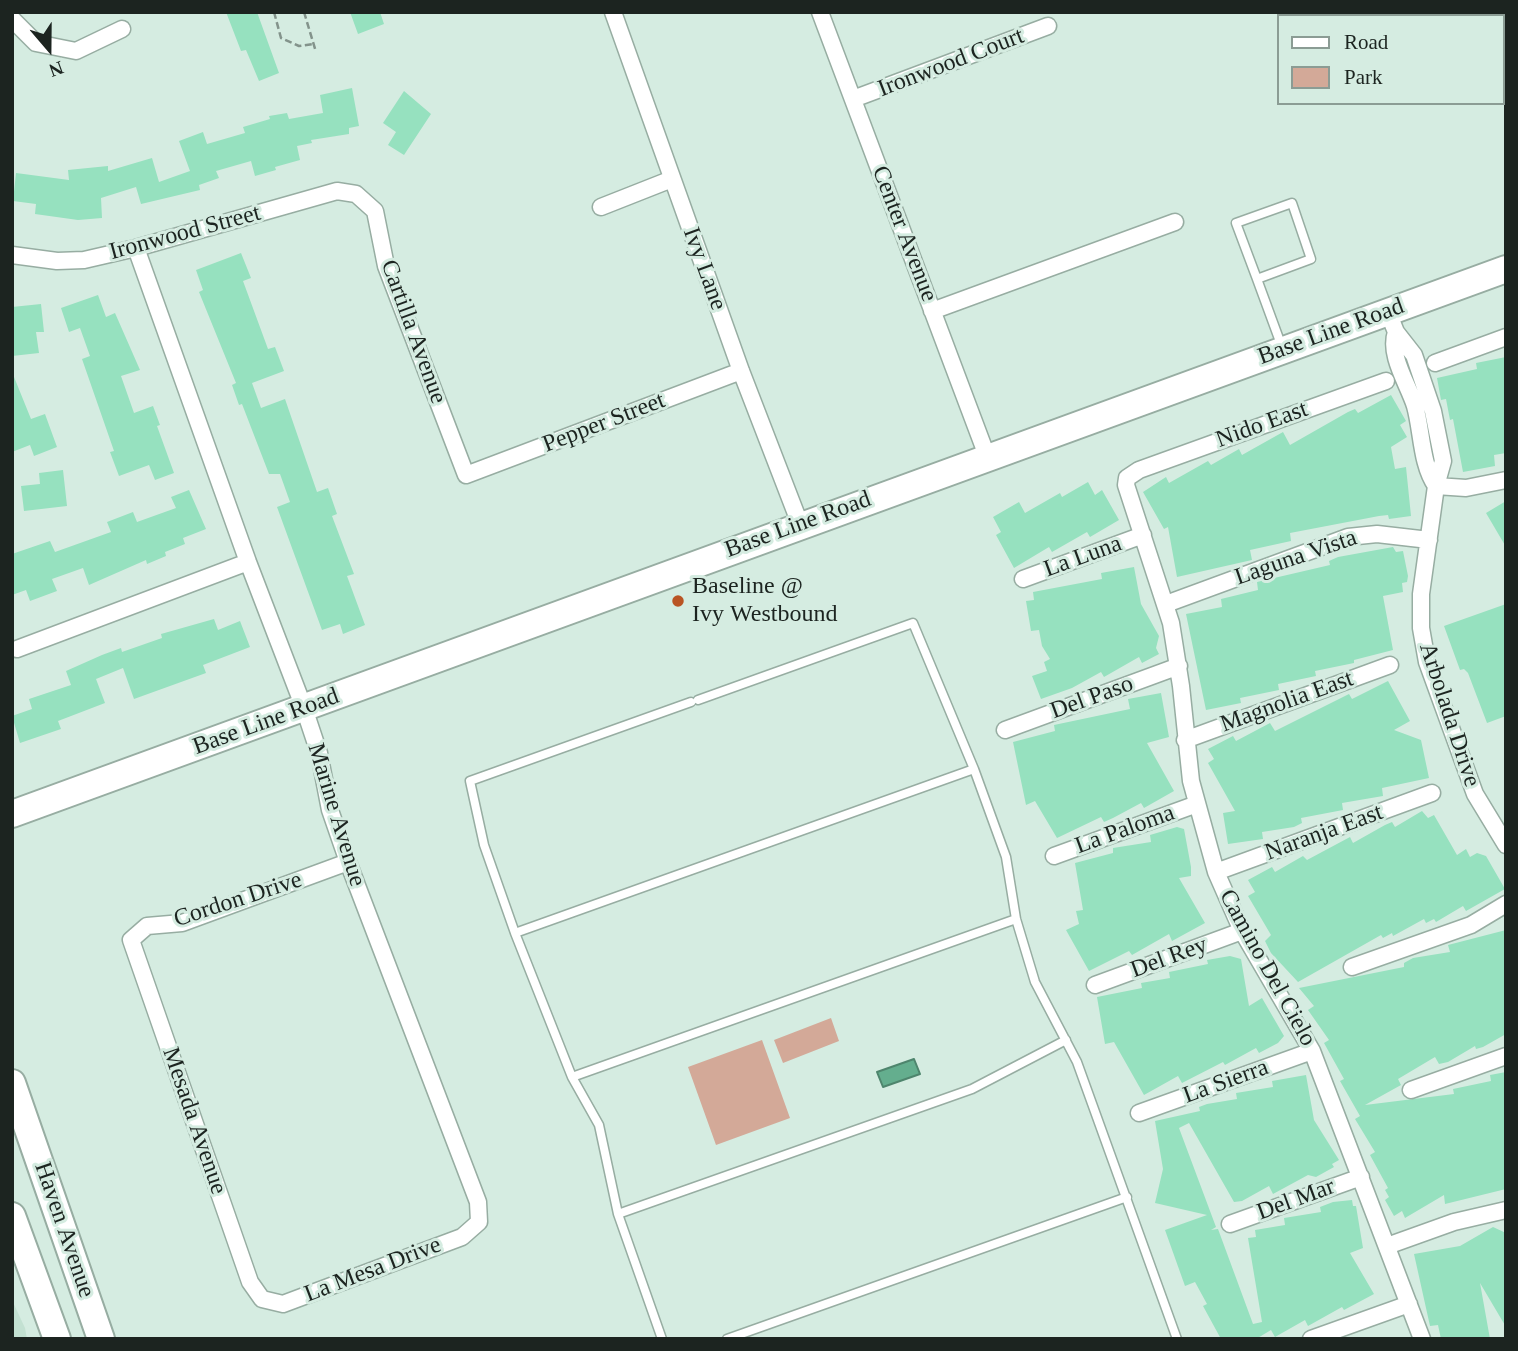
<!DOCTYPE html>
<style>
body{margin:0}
#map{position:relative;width:1518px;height:1351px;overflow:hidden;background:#d5ece1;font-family:"Times New Roman",serif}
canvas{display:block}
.frame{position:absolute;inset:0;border:14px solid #1c2420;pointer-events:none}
.legend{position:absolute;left:1277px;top:14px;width:228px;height:91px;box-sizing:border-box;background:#d5ece1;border:2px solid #8b9c94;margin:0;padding:9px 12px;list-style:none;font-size:21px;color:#1c2420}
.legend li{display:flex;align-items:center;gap:14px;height:35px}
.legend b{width:35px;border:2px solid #8b9c94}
.north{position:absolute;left:14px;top:14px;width:70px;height:70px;-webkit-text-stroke:5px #d5ece1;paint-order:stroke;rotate:160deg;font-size:19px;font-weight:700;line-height:28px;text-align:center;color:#1c2420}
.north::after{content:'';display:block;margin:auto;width:24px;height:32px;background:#1c2420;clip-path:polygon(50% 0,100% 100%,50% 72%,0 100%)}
</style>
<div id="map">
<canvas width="1518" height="1351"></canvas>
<div class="frame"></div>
<ul class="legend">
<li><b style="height:9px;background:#fff"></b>Road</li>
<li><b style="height:19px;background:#d3a998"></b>Park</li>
</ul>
<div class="north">N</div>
</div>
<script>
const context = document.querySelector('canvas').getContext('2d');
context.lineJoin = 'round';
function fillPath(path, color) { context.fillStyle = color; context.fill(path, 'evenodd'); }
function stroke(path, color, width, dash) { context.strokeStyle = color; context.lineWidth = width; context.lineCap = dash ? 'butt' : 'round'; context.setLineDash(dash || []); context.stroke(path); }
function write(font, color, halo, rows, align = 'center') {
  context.font = font + ' "Times New Roman",serif'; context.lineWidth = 6; context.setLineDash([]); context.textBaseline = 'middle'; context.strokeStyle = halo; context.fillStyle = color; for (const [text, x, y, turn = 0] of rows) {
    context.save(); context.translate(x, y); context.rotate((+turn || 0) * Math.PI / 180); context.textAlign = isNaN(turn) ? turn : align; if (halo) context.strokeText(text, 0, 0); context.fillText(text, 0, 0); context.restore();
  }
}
fillPath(new Path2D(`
 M12 1300 25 1328 27 1339H12Z`), '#c3e1d2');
fillPath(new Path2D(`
 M831 1018 839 1041 783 1063 774 1040Z
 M762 1040 790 1118 716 1145 688 1067Z`), '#d3a998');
const water = new Path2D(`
 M914 1059 920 1074 883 1087 877 1072Z`);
fillPath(water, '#64ae8e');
stroke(water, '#4e856d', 2);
fillPath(new Path2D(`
 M226 12H257L279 73 259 81 246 50 241 51Z
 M350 12H380L384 24 358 34Z
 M352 88 359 126 349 128V134L311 140 312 143 297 146 300 160 275 167 276 170 255 176 251 161 216 171 219 178 199 185 200 190 141 204 136 187 101 198 102 218 78 220 35 214 36 204 13 201 16 173 69 180 68 170 108 166V171L152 158 159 182 190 171 179 141 203 132 207 144 245 133 243 127 270 119 269 116 287 113 289 119 323 113 320 95Z
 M404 91 431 114 404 155 388 145 396 132 383 123Z
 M241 253 251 278 243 281 268 349 275 347 284 371 252 383 261 408 285 399 317 492 328 488 337 514 332 516 354 574 347 576 365 625 343 634 340 624 322 630 277 507 290 502 280 474H269L242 404 239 405 232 385 236 383 199 292 203 290 196 270Z
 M98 295 106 317 115 313 140 370 121 376 134 413 153 406 160 425 157 426 174 473 155 480 149 465 119 476 110 452 114 451 82 359 90 356 80 328 69 332 61 308Z
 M41 304 44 332H36L39 353 12 356V307Z
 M1506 357V453L1494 455 1495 466 1463 472 1453 419 1450 420 1446 399 1441 400 1437 378 1477 369 1476 363Z
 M12 372 31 419 45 414 57 447 34 456 30 445 12 452Z
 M1391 395 1406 421 1400 425 1407 437 1391 447 1395 469 1406 467 1411 516 1389 519 1388 515 1379 516 1290 533 1291 541 1250 550 1252 560 1177 577 1168 527 1164 529 1143 492 1166 477 1169 483 1208 461 1211 465 1239 449 1242 455 1283 432 1290 445 1348 412 1355 409 1358 413Z
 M63 470 67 506 24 511 21 486 40 484 39 473Z
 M1088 482 1095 495 1102 490 1119 520 1090 537 1087 532 1052 552 1049 547 1014 568 996 535 1001 532 993 517 1019 502 1025 513 1060 493 1062 497Z
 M189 490 206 529 183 538 185 544 165 552 166 556 147 564 146 560 89 585 83 568 52 579 57 591 30 601 26 590 12 595V554L50 541 55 552 111 532 107 522 133 512 137 522 176 508 171 497Z
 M1506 501V547L1486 513Z
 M1393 547 1396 552 1403 551 1408 576 1407 582 1402 583 1403 592 1383 596 1393 650 1354 660V663L1315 671 1316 676 1278 684 1279 690 1240 698 1241 703 1206 710 1186 614 1222 607 1221 599 1258 590 1257 582 1330 565 1329 561 1338 557Z
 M1134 567 1141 604 1159 636 1156 648 1159 654 1142 663 1139 657 1104 677 1101 672 1072 688 1041 699 1032 676 1047 671 1044 662 1050 659 1042 646 1039 630 1031 631 1026 601 1034 600 1033 592 1102 579 1101 573Z
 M1506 604V716L1487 723 1468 673 1464 669 1460 670 1444 626Z
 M214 619 218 630 240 621 250 647 203 665 206 673 134 699 123 668 96 679 105 703 58 721 61 729 20 743 12 716 32 709 29 699 71 685 66 671 102 655 121 648 122 652 162 638 161 634Z
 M1388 681 1410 721 1394 730 1421 740 1429 778 1382 788 1383 796 1342 803 1343 810 1301 818 1302 823 1294 827 1262 832 1263 839 1228 844 1223 813 1235 811 1208 763 1214 759 1208 749 1233 736 1236 741 1270 723 1275 731 1349 694 1352 699Z
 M1161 693 1169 737 1147 743 1174 791 1144 808 1141 803 1113 818 1104 822 1101 817 1057 838 1035 801 1026 805 1013 742 1055 731 1054 725 1130 709 1128 699Z
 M1422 811 1428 818 1434 815 1457 855 1466 849 1470 857 1477 853 1486 856 1505 889 1466 911 1463 906 1436 922 1434 919 1426 923 1424 919 1393 936 1392 933 1383 938 1381 935 1298 982 1271 953 1265 941 1271 935 1248 896 1255 892 1248 880 1272 867 1275 872 1303 856 1307 860 1350 837 1353 843 1385 825 1392 822 1395 827Z
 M1177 827 1184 829 1191 867V876L1179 878 1205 923 1172 941 1169 934 1132 955 1129 951 1089 971 1066 930 1079 924 1076 911 1083 910 1075 863 1113 853V848L1151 842 1150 835Z
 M1506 930V1034L1483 1047 1476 1049 1475 1046 1448 1062 1439 1064 1435 1057 1398 1079 1401 1085 1365 1105 1454 1094 1453 1089 1491 1081 1490 1075 1506 1072V1189L1445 1204 1444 1195 1405 1218 1402 1211 1394 1216 1385 1200 1389 1197 1385 1190 1388 1188 1370 1155 1375 1152 1355 1119 1360 1116 1340 1081 1344 1079 1324 1043 1329 1040 1308 1010 1314 1006 1299 988 1404 967V963L1413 958 1450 952 1448 945Z
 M1230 956 1241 959 1249 1006 1262 998 1284 1036 1278 1043 1259 1053 1256 1048 1225 1065 1223 1062 1182 1083 1178 1076 1144 1095 1114 1042 1105 1044 1097 997 1142 988 1141 983 1170 978 1169 972 1208 964 1207 960Z
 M1306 1075 1314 1120 1339 1160 1332 1164 1334 1167 1316 1177 1308 1175 1273 1194 1269 1186 1242 1201 1234 1202 1189 1123 1179 1128 1216 1227 1211 1230 1218 1229 1253 1324 1262 1322 1248 1238 1256 1237 1255 1230 1285 1225 1284 1218 1321 1212 1320 1207 1333 1202 1352 1200 1353 1206H1356L1363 1248 1350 1253 1374 1294 1344 1310 1342 1307 1308 1326 1305 1320 1275 1337 1271 1330 1256 1339H1221L1203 1306 1207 1304 1195 1282 1185 1286 1165 1230 1207 1215 1155 1203 1163 1169 1155 1121 1200 1111 1199 1107 1207 1104 1237 1099 1236 1093 1273 1087 1272 1081Z
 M1493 1227 1506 1233V1327L1480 1283 1490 1339H1441L1438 1325 1430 1326 1414 1254 1460 1246Z`), '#96e1bf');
const service = new Path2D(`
 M1257 279 1236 223 1292 203 1311 259 1257 279 1282 347
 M698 700 913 623 974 769 1006 857 1016 919 1035 982 1077 1062 1177 1339
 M515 933 974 769
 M572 1077 1016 919
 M618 1214 972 1089 1066 1040
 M662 1339 618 1214 599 1125 572 1077 515 933 484 845 470 781 691 702
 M727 1339 1127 1197`);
const minor = new Path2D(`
 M613 12 741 371 800 524
 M820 12 987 456
 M12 19 36 43 76 51 122 29
 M853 99 1048 26
 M601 207 672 179
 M136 248 248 562 304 708 319 753 330 810 348 862 478 1202 479 1222 462 1237 283 1304 262 1299 250 1282 131 940 147 926 182 923 348 862
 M12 255 57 261 84 260 136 248 337 191 356 194 375 211 386 266 466 475 741 371
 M932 311 1175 222
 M1388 312 1396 332 1414 355 1433 411 1443 461 1436 486 1421 594V628L1427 662 1475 794 1506 845
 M1396 332C1388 355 1408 384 1415 406 1422 431 1421 465 1436 486
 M1435 363 1506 337
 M1386 381 1139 470 1127 478 1126 485 1171 623 1181 686 1191 781 1216 872 1242 931 1312 1051 1422 1339
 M1436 486 1466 488 1506 480
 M1023 579 1143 535
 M1166 604 1348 537 1377 534 1429 540
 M17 649 248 562
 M1005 730 1179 666
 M1185 740 1390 665
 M1054 856 1197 804
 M1216 872 1432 793
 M1352 967 1471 925 1506 904
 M1095 985 1242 931
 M1411 1090 1506 1056
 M1139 1113 1312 1051
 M1230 1224 1361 1177
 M1387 1246 1454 1222 1506 1210
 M1311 1339 1409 1304`);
const primary = new Path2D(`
 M12 814 1506 269
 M12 1083 101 1339
 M12 1216 57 1339`);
stroke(service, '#97ada2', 11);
stroke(minor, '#97ada2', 19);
stroke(primary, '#97ada2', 30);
stroke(new Path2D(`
 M274 12 281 38 299 46 314 44
 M304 12 316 52`), '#83938b', 2.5, [7, 3.5]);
stroke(service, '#fff', 8);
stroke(minor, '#fff', 16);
stroke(primary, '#fff', 26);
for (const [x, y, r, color] of [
 [678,601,7,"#b95423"]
]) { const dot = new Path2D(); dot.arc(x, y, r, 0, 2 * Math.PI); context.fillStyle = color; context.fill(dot); stroke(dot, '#d5ece1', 2.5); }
write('24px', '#1c2420', '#d5ece1', [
 ["Ironwood Court",951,63,-21],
 ["Ironwood Street",185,233,-15],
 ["Center Avenue",904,234,69],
 ["Ivy Lane",704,269,70],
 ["Cartilla Avenue",413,332,70],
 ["Base Line Road",1331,332,-20],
 ["Pepper Street",604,423,-21],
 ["Nido East",1262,425,-20],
 ["Base Line Road",798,525,-20],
 ["La Luna",1083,557,-20],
 ["Laguna Vista",1296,558,-19],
 ["Del Paso",1092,698,-20],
 ["Magnolia East",1287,702,-20],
 ["Arbolada Drive",1449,715,72],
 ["Base Line Road",266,722,-20],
 ["Marine Avenue",336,815,73],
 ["La Paloma",1125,830,-20],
 ["Naranja East",1324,833,-20],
 ["Cordon Drive",238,900,-18],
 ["Del Rey",1169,958,-20],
 ["Camino Del Cielo",1267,968,61],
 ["La Sierra",1226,1082,-20],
 ["Mesada Avenue",194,1121,71],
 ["Del Mar",1296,1200,-20],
 ["Haven Avenue",64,1230,71],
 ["La Mesa Drive",373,1270,-21]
]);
write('24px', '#1c2420', '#d5ece1', [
 ["Baseline @",692,587],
 ["Ivy Westbound",692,615]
], 'left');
</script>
